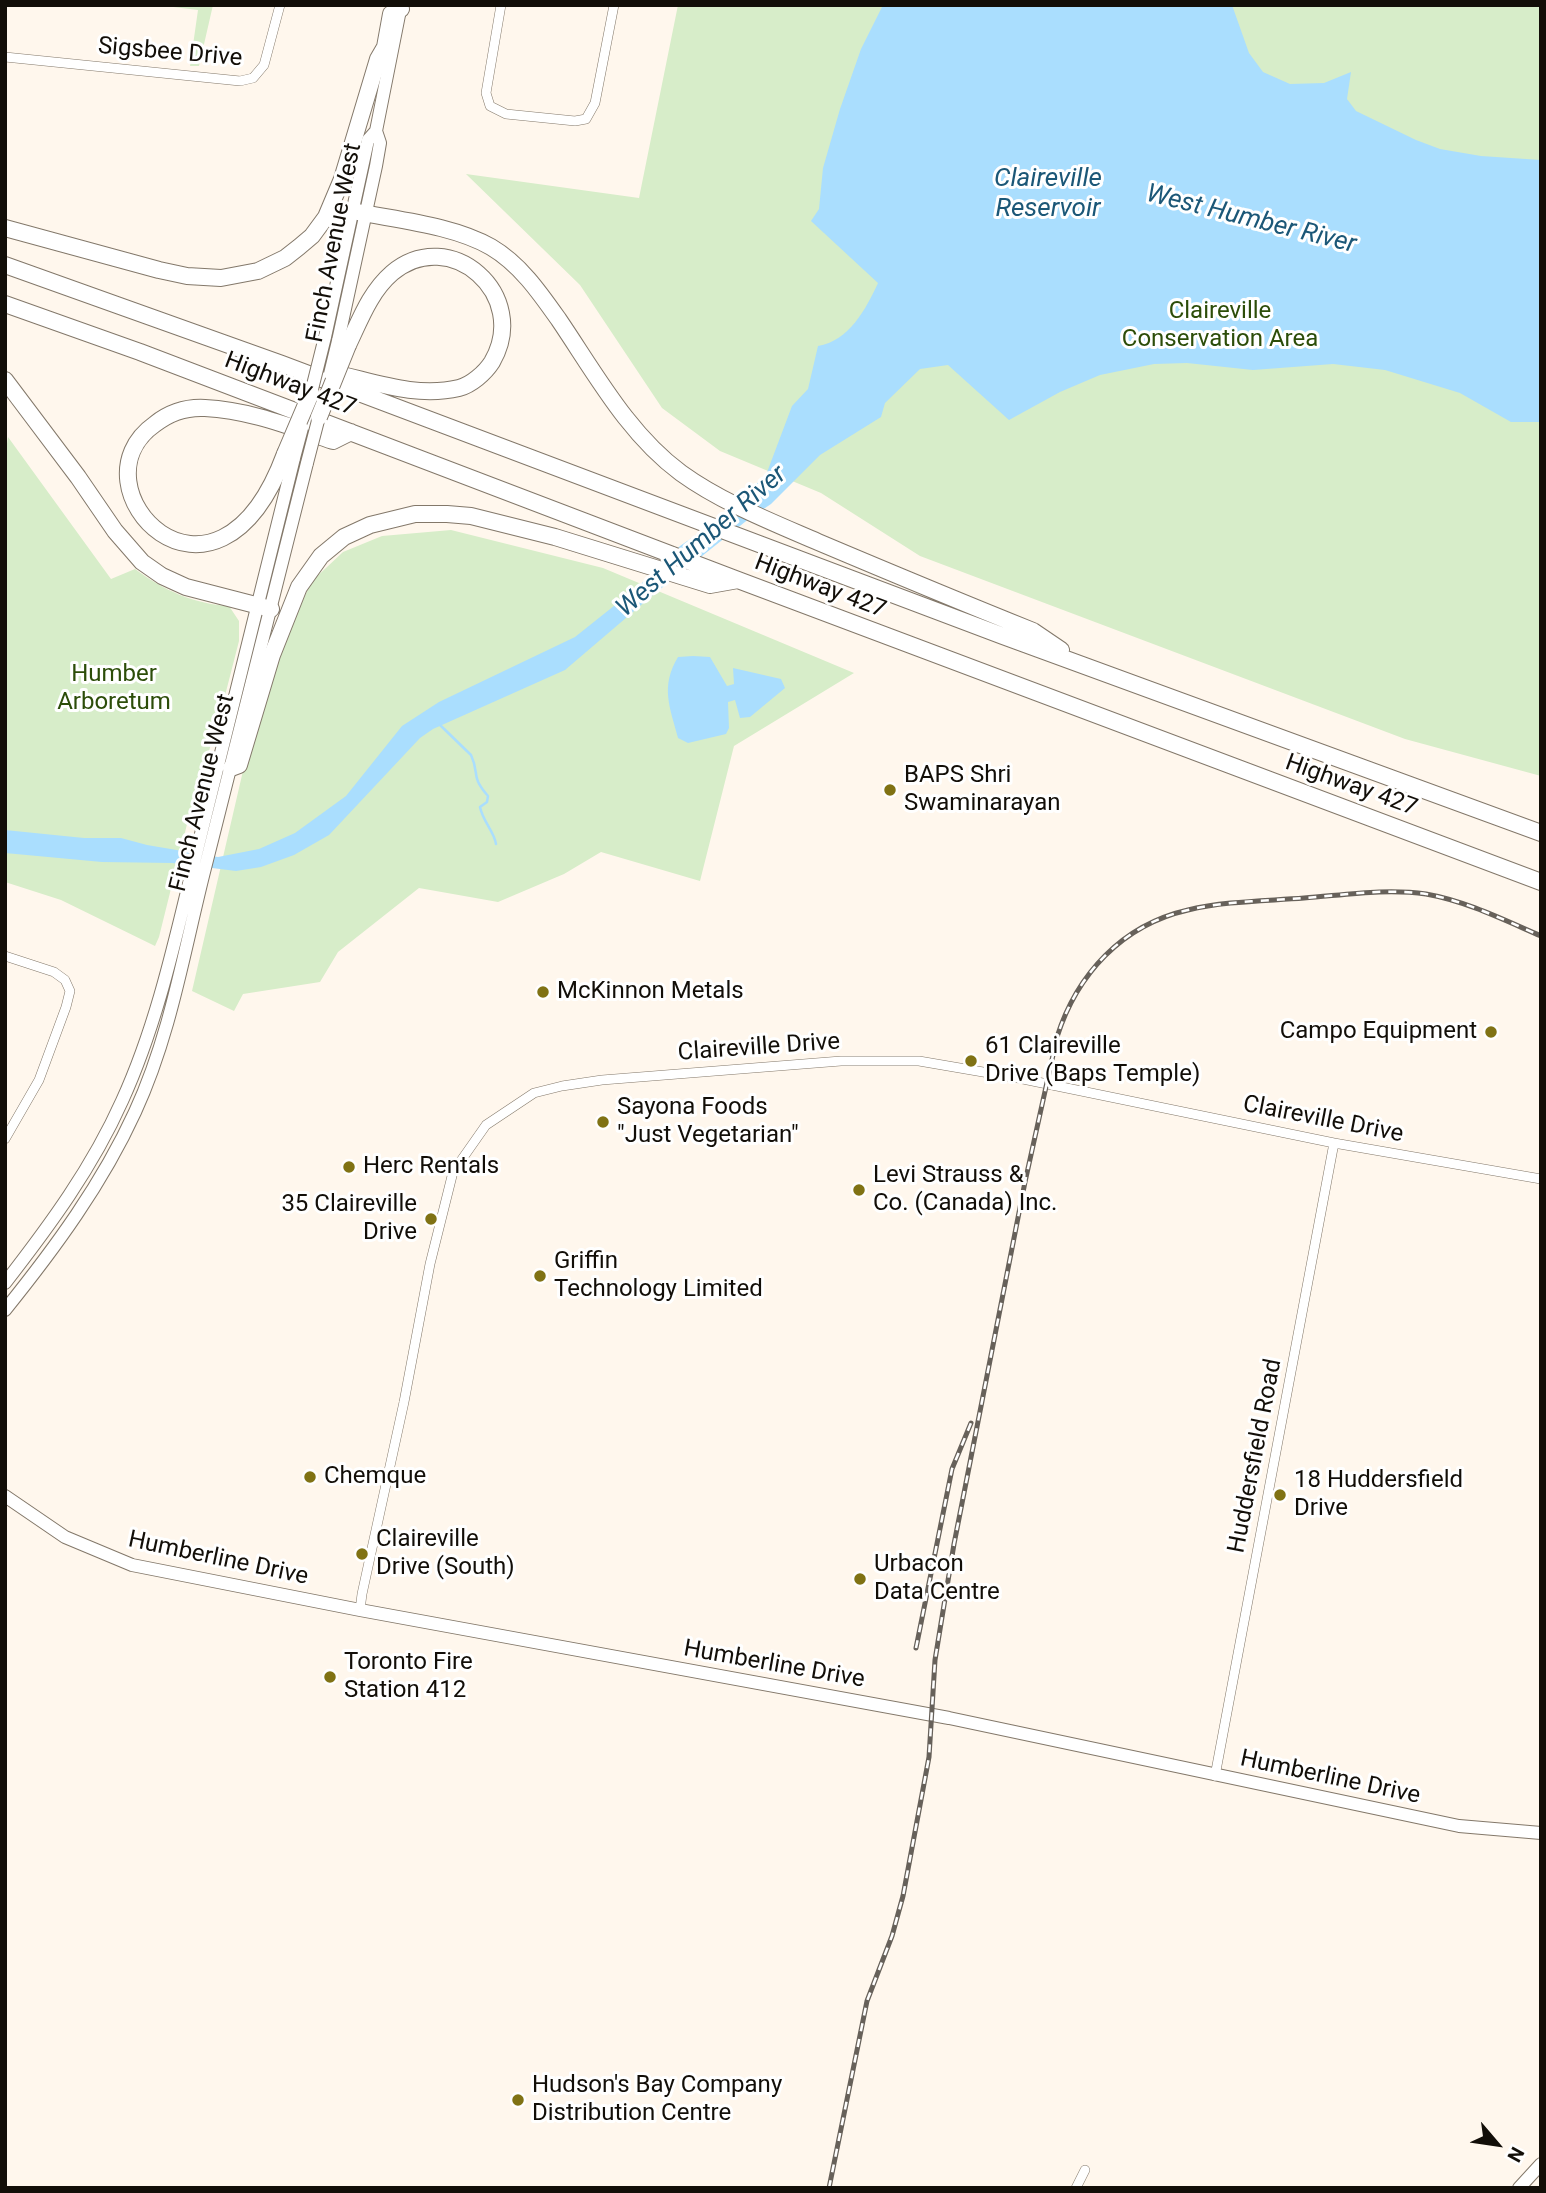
<!DOCTYPE html>
<style>
body{margin:0}
#map{position:relative;width:1546px;height:2193px;overflow:hidden;background:#fff7ed;font-family:Roboto,sans-serif}
canvas{display:block}
.frame{position:absolute;inset:0;border:7px solid #120e08;pointer-events:none}
.north{position:absolute;left:1462px;top:2109px;width:70px;height:70px;-webkit-text-stroke:5px #fff;paint-order:stroke;rotate:119deg;font-size:19px;font-weight:700;line-height:28px;text-align:center;color:#120e08}
.north::after{content:'';display:block;margin:auto;width:24px;height:32px;background:#120e08;clip-path:polygon(50% 0,100% 100%,50% 72%,0 100%)}
</style>
<div id="map">
<canvas width="1546" height="2193"></canvas>
<div class="frame"></div>
<div class="north">N</div>
</div>
<script>
const context = document.querySelector('canvas').getContext('2d');
context.lineJoin = 'round';
function fillPath(path, color) { context.fillStyle = color; context.fill(path, 'evenodd'); }
function stroke(path, color, width, dash) { context.strokeStyle = color; context.lineWidth = width; context.lineCap = dash ? 'butt' : 'round'; context.setLineDash(dash || []); context.stroke(path); }
function write(font, color, halo, rows, align = 'center') {
  context.font = font + ' Roboto,sans-serif'; context.lineWidth = 6; context.setLineDash([]); context.textBaseline = 'middle'; context.strokeStyle = halo; context.fillStyle = color; for (const [text, x, y, turn = 0] of rows) {
    context.save(); context.translate(x, y); context.rotate((+turn || 0) * Math.PI / 180); context.textAlign = isNaN(turn) ? turn : align; if (halo) context.strokeText(text, 0, 0); context.fillText(text, 0, 0); context.restore();
  }
}
fillPath(new Path2D(`
 M157 5H213L199 66H190L198 10Z
 M678 5H1541V776L1405 739 920 556 821 493 720 451 662 408 580 285 466 174 639 198Z
 M8 437 111 579 135 569C163 590 194 604 229 606L239 621V641L219 719 191 808 159 937 155 946 61 900 5 882V457Z
 M451 530 603 568 854 673 734 746 700 881 601 852 564 874 498 902 419 888 338 952 320 982 243 994 234 1011 192 991 252 732 278 657 311 582 343 552 382 536Z`), '#d7edc9');
fillPath(new Path2D(`
 M883 5H1232L1249 53 1263 72 1290 84 1324 83 1351 72 1347 99 1356 111 1416 140 1440 149 1481 156 1541 160V422H1511L1460 393 1385 370 1333 364 1253 370 1187 363 1154 364 1100 375 1060 392 1009 420 948 365 920 369 885 403 881 417 820 455 771 504 750 518 654 594 565 670 433 729 420 738 329 835 294 855 261 867 236 871 172 863 102 862 5 853V830L84 838H121L147 845 218 857 259 849 295 833 346 796 402 726 439 702 575 637 639 586 680 546 719 519 766 475 792 406 808 389 818 346C849 341 866 309 878 283L811 221 819 209 823 168 840 109 861 49Z
 M693 656 710 657 727 686 734 684 733 668 781 679 785 688 750 717 740 718 735 700 728 702 729 728 726 734 688 743 678 738C670 707 660 687 678 657Z`), '#aadefe');
stroke(new Path2D(`
 M440 725 471 755C480 774 470 776 488 796L487 802 480 807C483 822 494 831 496 844`), '#aadefe', 2.5);
const street = new Path2D(`
 M501 5 486 93 490 106 506 114 575 121 586 119 595 103 614 5
 M5 57 240 81 253 78 264 65 280 5
 M5 956 54 972 65 980 70 991 66 1007 39 1080 5 1139
 M360 1610 362 1594 404 1402 430 1264 453 1172 486 1125 534 1093 562 1086 602 1080 841 1061H919L1018 1078 1334 1143 1541 1179
 M1215 1776 1334 1143
 M1076 2188 1085 2170`);
const secondary = new Path2D(`
 M325 337 368 140 376 131
 M338 341 376 166 380 143 376 131 401 5
 M5 1283C50 1225 92 1168 122 1101 160 1018 178 926 200 838 231 711 263 585 294 458
 M5 1310C55 1248 102 1184 135 1112 171 1034 184 950 205 868 239 733 273 598 307 463
 M5 1496 65 1537 132 1565 360 1610 949 1718 1459 1826 1541 1833
 M1519 2188 1541 2164`);
const highway = new Path2D(`
 M353 211C396 220 453 225 491 247 520 264 540 293 559 320 595 373 628 434 681 473 721 502 772 522 818 542 889 572 961 602 1033 631L1061 650
 M5 228 159 270 187 276 221 278 258 271 285 258 299 247 312 236 326 217 342 179 378 59 385 47 391 14 401 9
 M5 265 282 364 1003 636 1541 833
 M5 304 140 352 738 580 1541 882
 M323 371C368 379 412 399 459 388 471 385 485 373 492 362 531 295 450 224 392 273 370 292 360 320 348 345
 M5 380 78 477 115 531 142 562 162 576 186 587 271 609
 M285 454C215 643 67 486 155 424 169 413 187 407 205 408 249 410 291 427 333 441L351 432
 M231 768 239 765 272 655 299 587 321 556 344 537 370 525 415 514H447L471 516 555 537 710 585 738 580`);
stroke(street, '#83786a', 10);
stroke(secondary, '#83786a', 14);
stroke(highway, '#83786a', 18);
stroke(street, '#fff', 9);
stroke(secondary, '#fff', 12);
stroke(highway, '#fff', 16);
const rail = new Path2D(`
 M916 1648 952 1469 971 1423
 M829 2188 867 2001 892 1936 903 1896 929 1757 935 1660 954 1544 1025 1182 1057 1037C1077 974 1122 925 1188 910 1225 901 1266 901 1304 898 1344 895 1386 888 1426 894 1466 901 1504 920 1541 936`);
stroke(rail, '#67615a', 5);
stroke(rail, '#fff', 2.5, [8]);
const secondaryBridge = new Path2D(`
 M330 374 338 341
 M309 401 325 337
 M294 458 302 428
 M307 463 321 409`);
const highwayBridge = new Path2D(`
 M319 417 348 345
 M285 454 311 393`);
stroke(secondaryBridge, '#83786a', 14, []);
stroke(highwayBridge, '#83786a', 18, []);
stroke(secondaryBridge, '#fff', 12);
stroke(highwayBridge, '#fff', 16);
for (const [x, y, r, color] of [
 [890,790,7,"#807214"],
 [543,992,7,"#807214"],
 [1491,1032,7,"#807214"],
 [971,1061,7,"#807214"],
 [603,1122,7,"#807214"],
 [349,1167,7,"#807214"],
 [859,1190,7,"#807214"],
 [431,1219,7,"#807214"],
 [540,1276,7,"#807214"],
 [310,1477,7,"#807214"],
 [1280,1495,7,"#807214"],
 [362,1554,7,"#807214"],
 [860,1579,7,"#807214"],
 [330,1677,7,"#807214"],
 [518,2100,7,"#807214"]
]) { const dot = new Path2D(); dot.arc(x, y, r, 0, 2 * Math.PI); context.fillStyle = color; context.fill(dot); stroke(dot, '#fff', 2.5); }
write('24px', '#120e08', '#fff', [
 ["Sigsbee Drive",170,53,5],
 ["Finch Avenue West",335,243,-79],
 ["Highway 427",290,385,21],
 ["Highway 427",820,587,21],
 ["Highway 427",1351,786,20],
 ["Finch Avenue West",203,793,-76],
 ["Claireville Drive",759,1048,-4],
 ["Claireville Drive",1323,1120,11],
 ["Huddersfield Road",1256,1456,-79],
 ["Humberline Drive",218,1559,12],
 ["Humberline Drive",774,1665,10],
 ["Humberline Drive",1330,1778,12]
]);
write('24px', '#2c4d09', '#fff', [
 ["Claireville",1220,312],
 ["Conservation Area",1220,340],
 ["Humber",114,675],
 ["Arboretum",114,703]
]);
write('24px', '#120e08', '#fff', [
 ["BAPS Shri",904,776],
 ["Swaminarayan",904,804],
 ["McKinnon Metals",557,992],
 ["Campo Equipment",1477,1032,"right"],
 ["61 Claireville",985,1047],
 ["Drive (Baps Temple)",985,1075],
 ["Sayona Foods",617,1108],
 ["\"Just Vegetarian\"",617,1136],
 ["Herc Rentals",363,1167],
 ["Levi Strauss &",873,1176],
 ["Co. (Canada) Inc.",873,1204],
 ["35 Claireville",417,1205,"right"],
 ["Drive",417,1233,"right"],
 ["Griffin",554,1262],
 ["Technology Limited",554,1290],
 ["Chemque",324,1477],
 ["18 Huddersfield",1294,1481],
 ["Drive",1294,1509],
 ["Claireville",376,1540],
 ["Drive (South)",376,1568],
 ["Urbacon",874,1565],
 ["Data Centre",874,1593],
 ["Toronto Fire",344,1663],
 ["Station 412",344,1691],
 ["Hudson's Bay Company",532,2086],
 ["Distribution Centre",532,2114]
], 'left');
write('italic 26px', '#1b5777', '#fff', [
 ["Claireville",1048,179],
 ["Reservoir",1048,209],
 ["West Humber River",1251,220,14],
 ["West Humber River",702,542,-41]
]);
</script>
